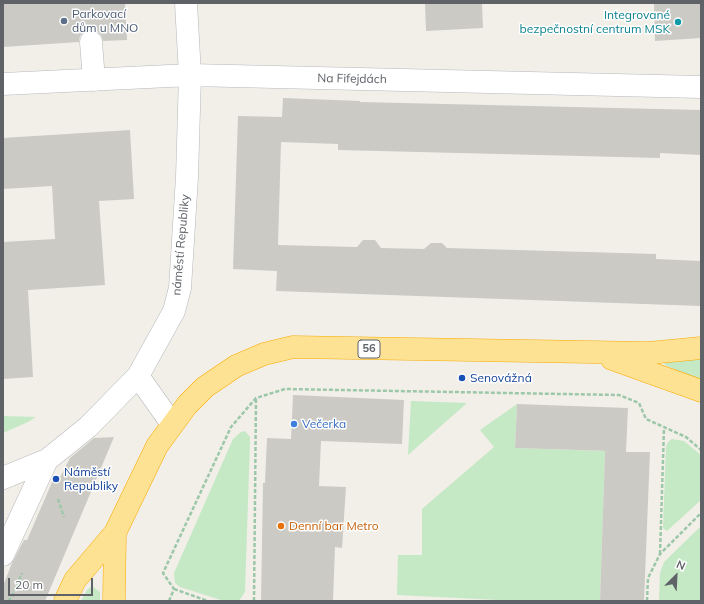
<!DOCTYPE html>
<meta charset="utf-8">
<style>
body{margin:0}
#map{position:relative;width:704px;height:604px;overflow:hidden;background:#f1efe8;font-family:Mulish,sans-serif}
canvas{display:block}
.frame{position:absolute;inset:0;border:4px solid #5f6368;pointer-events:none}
.north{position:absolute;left:656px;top:556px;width:40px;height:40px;-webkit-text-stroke:3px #fff;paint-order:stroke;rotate:24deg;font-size:11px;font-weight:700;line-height:16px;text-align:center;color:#5f6368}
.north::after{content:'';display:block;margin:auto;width:14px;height:18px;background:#5f6368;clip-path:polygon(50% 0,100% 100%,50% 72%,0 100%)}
.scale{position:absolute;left:8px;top:578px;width:85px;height:18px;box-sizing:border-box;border:2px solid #5f6368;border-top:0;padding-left:5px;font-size:12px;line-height:14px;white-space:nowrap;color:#5f6368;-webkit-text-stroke:3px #fff;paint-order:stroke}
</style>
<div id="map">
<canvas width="704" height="604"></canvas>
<div class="frame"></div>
<div class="north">N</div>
<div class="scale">20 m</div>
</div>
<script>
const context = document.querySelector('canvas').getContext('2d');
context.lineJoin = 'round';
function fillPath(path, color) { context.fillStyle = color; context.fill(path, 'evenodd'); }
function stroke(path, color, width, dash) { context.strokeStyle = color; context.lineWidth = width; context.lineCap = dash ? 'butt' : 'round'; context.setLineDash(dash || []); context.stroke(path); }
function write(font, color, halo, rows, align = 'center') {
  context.font = font + ' Mulish,sans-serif'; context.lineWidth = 3; context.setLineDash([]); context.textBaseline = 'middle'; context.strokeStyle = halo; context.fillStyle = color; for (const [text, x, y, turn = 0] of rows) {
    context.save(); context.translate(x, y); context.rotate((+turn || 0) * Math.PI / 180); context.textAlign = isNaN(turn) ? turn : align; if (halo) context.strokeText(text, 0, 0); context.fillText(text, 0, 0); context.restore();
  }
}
fillPath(new Path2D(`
 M701 359V381L665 365 664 362Z
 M411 401 467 403 408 455Z
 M517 404 515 448 605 451 600 601H519L397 595 398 555H422V509L494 447 480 430Z
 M3 416 36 417 28 422 3 433Z
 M245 431 250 437V441L245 592 239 601H224L180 587 175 583 174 573 233 439 241 432Z
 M672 439 684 441 701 455V500L667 531 663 528 666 447 668 442Z
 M701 526V601H659L660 573 664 562Z
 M92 586 100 592V601H81L87 590Z`), '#c5e8c5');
fillPath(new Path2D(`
 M3 3H125L127 40 103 41 101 35 97 31 90 30 84 32 80 36 79 42 3 47Z
 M425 3H482L483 28 426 31Z
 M654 3H701V38L655 41Z
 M283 98 360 101V102L701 110V155L660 153V158L338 150V144L281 142 278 245 357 247 363 240H375L381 248 424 249 431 243H442L447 248 656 254V259L701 261V306L276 291 277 271 233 269 238 116 282 117Z
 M130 130 134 199 99 201 105 285 28 290 33 377 3 379V242L55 239 52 186 3 189V138Z
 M293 395 404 400 402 444 321 441 319 486 346 487 342 548 335 547 333 601H261L263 483H265L267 438 291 439Z
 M517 404 628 408 626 452H650L644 601H600L605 451H609L515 448Z
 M114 437 45 601H3V586L12 563 24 540H27L53 480 58 481 70 458 94 438Z`), '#cccac5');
const minor = new Path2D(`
 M91 42 94 80
 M3 84 190 75 701 87
 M138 376 172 424
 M3 478 47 460
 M3 555 47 460 88 427 138 376 174 311 180 288 187 177 190 75 186 3`);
const highway = new Path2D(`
 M612 359 701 391
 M65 601 75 580 115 533 157 446 187 405 205 387 236 366 264 354 293 347 649 353 701 348
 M114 601 115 533`);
stroke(minor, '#b5b8bc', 23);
stroke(highway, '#f9ab00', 23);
stroke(new Path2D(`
 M58 499 64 517
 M660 554 664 428
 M174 589 208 601
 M8 601 12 597 22 573
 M169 601 174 589 163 573 231 427 256 398 285 389 619 395 639 403 646 419 686 437 701 450
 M254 601 256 398
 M647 601 648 578 660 554 701 513`), '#9cc7a9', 2.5, [4, 2]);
stroke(minor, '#fff', 22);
stroke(highway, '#fde293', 22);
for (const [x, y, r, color] of [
 [64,21,4,"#5c6f8a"],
 [678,22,4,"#0f9aa8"],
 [462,378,4,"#1a4fb4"],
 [294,424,4,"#3f7fe0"],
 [56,479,4,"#1a4fb4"],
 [281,526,4,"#e8710a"]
]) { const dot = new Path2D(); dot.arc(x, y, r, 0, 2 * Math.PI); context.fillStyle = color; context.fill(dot); stroke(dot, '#fff', 1.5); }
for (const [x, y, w] of [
 [369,349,22]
]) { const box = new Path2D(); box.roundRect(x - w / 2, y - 9, w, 18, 3); context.fillStyle = '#fff'; context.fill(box); stroke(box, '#5f6368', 1); }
write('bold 11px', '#5f6368', null, [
 ["56",369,349]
]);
write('12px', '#4e5e75', '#fff', [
 ["Parkovací",72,14],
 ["dům u MNO",72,28]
], 'left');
write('12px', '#0d838f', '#fff', [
 ["Integrované",670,15],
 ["bezpečnostní centrum MSK",670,29]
], 'right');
write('12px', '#5f6368', '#fff', [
 ["Na Fifejdách",352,79,1],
 ["náměstí Republiky",181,245,-85]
]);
write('12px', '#164399', '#fff', [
 ["Senovážná",470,378],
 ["Náměstí",64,472],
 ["Republiky",64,486]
], 'left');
write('12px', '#366cbe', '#fff', [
 ["Večerka",302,424]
], 'left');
write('12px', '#c56008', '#fff', [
 ["Denní bar Metro",289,526]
], 'left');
</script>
